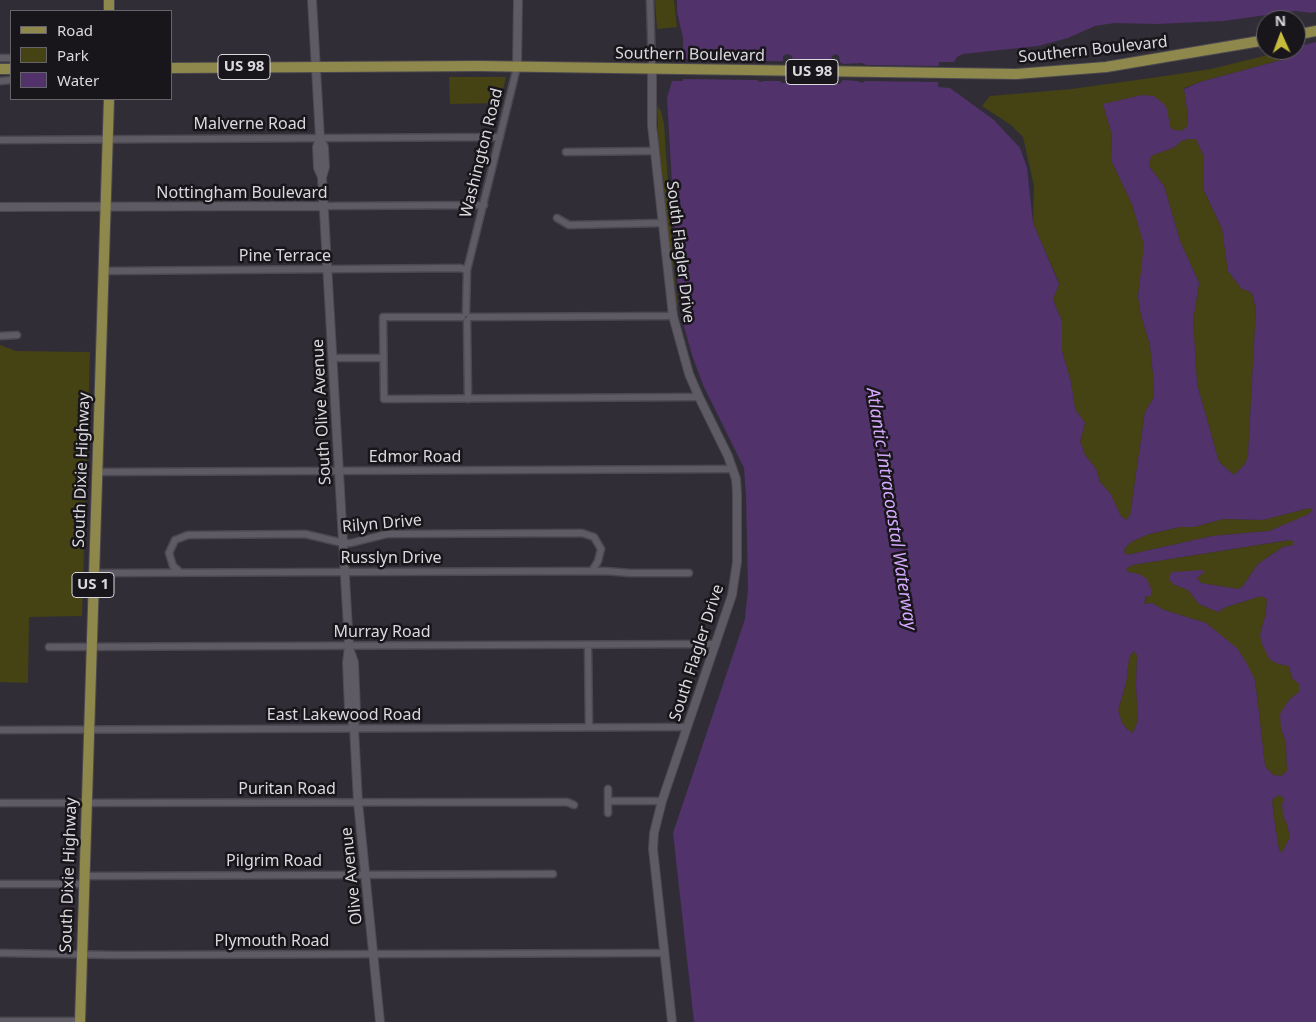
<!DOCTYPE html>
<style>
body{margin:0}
#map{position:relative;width:1316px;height:1022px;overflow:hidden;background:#312d36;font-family:"Noto Sans",sans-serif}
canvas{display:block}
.legend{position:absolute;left:10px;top:10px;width:162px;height:90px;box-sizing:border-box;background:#18161a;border:1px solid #666468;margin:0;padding:6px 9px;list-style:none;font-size:15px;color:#dbd9de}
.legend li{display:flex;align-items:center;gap:10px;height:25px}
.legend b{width:25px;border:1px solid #666468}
.north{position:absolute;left:1256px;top:10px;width:50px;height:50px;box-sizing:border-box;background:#18161a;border:1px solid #666468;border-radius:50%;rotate:358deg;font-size:14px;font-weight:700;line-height:20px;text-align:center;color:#dbd9de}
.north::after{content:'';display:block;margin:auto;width:18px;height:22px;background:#c5bc3d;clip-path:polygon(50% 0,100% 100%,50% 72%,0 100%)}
</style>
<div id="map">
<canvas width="1316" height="1022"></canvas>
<ul class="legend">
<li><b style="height:6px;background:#8e884c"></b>Road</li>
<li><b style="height:14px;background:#454213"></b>Park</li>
<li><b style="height:14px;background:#51326a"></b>Water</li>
</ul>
<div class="north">N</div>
</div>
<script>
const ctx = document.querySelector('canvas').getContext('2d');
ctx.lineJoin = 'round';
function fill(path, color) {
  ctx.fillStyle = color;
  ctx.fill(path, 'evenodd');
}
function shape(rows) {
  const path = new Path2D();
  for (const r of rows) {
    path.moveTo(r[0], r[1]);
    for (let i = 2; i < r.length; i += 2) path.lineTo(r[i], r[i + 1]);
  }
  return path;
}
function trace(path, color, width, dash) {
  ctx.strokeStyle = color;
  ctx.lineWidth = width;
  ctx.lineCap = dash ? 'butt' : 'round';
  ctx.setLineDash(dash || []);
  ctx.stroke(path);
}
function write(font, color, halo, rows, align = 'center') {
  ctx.font = font + ' "Noto Sans",sans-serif';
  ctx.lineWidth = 5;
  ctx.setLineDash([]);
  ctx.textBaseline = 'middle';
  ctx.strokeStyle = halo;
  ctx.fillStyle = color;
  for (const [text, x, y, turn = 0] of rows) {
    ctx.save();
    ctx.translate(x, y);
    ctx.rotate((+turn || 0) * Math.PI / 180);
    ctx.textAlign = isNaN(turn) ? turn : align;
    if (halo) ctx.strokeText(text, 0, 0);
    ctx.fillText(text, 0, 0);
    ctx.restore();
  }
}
const green = shape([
 [655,0,674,0,677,27,657,29],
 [1288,50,1285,59,1200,82,1184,88,1188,115,1187,127,1181,131,1174,131,1103,104,1112,135,1111,160,1132,204,1145,245,1138,296,1141,315,1150,345,1153,374,1154,397,1145,412,1130,516,1126,520,1121,516,1110,493,1100,482,1096,469,1085,455,1080,441,1085,423,1075,409,1071,382,1062,351,1062,322,1053,299,1059,283,1033,223,1034,186,1023,137,1011,125,982,106,990,96,1072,89,1172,75,1211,69],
 [449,77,506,77,500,103,450,104],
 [657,106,661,111,664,124,674,272,678,307,676,307,659,154],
 [1189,139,1196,139,1204,157,1204,190,1222,229,1228,271,1241,288,1252,293,1256,309,1248,456,1245,464,1234,475,1219,462,1197,384,1193,320,1199,283,1180,241,1164,186,1149,166,1150,156,1175,147,1181,141],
 [0,345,16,351,90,352,82,616,29,617,28,683,0,682],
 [1309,508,1314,509,1309,514,1296,521,1269,531,1212,536,1127,555,1124,552,1125,548,1131,542,1149,534,1180,527,1194,527,1223,519,1263,520],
 [1290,540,1293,541,1293,545,1283,547,1258,564,1242,587,1238,589,1201,583,1197,578,1204,572,1203,570,1192,572,1175,585,1188,590,1199,604,1218,612,1226,607,1261,596,1267,599,1266,613,1260,635,1279,664,1289,666,1292,678,1299,684,1299,692,1289,700,1281,729,1286,742,1287,771,1281,776,1273,775,1265,766,1255,680,1220,635,1206,623,1164,610,1152,603,1144,604,1147,595,1139,574,1128,572,1125,569,1132,565],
 [1133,651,1137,655,1136,686,1138,720,1133,733,1128,730,1122,723,1118,710,1126,683,1129,658],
 [1279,795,1284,798,1283,815,1287,824,1290,837,1282,854,1279,850,1275,825,1272,802,1274,798]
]);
const water = shape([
 [677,0,1316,0,1316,12,1312,13,1295,11,1223,21,1157,24,1114,23,1095,26,1068,38,1038,46,963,54,957,57,954,62,939,62,938,87,950,88,994,120,1020,148,1027,168,1033,223,1059,284,1053,299,1062,322,1062,351,1071,382,1075,409,1085,423,1080,441,1085,455,1096,469,1100,482,1110,493,1121,516,1126,520,1130,516,1145,412,1154,397,1153,374,1150,345,1141,315,1138,296,1144,245,1132,204,1111,160,1112,135,1103,104,1142,95,1154,96,1166,106,1171,129,1181,131,1187,127,1188,115,1184,89,1200,82,1285,59,1288,50,1296,50,1296,47,1316,42,1316,1022,694,1022,673,833,745,619,748,588,746,496,744,468,703,385,692,355,684,326,678,286,667,98,672,81,683,81,683,38,677,12],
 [1189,139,1196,139,1204,157,1204,190,1222,229,1228,271,1241,288,1252,293,1256,309,1248,456,1245,464,1234,475,1219,462,1197,384,1193,320,1199,283,1180,241,1164,186,1149,166,1151,156,1175,147,1181,141],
 [1309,508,1313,509,1309,514,1269,531,1212,536,1127,555,1124,552,1125,548,1131,542,1149,534,1180,527,1194,527,1223,519,1263,520],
 [1289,540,1293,541,1293,545,1283,547,1258,564,1242,587,1238,589,1201,583,1197,578,1204,572,1204,570,1172,572,1169,576,1169,580,1175,585,1188,590,1199,604,1218,612,1226,607,1261,596,1267,599,1266,613,1260,635,1262,644,1270,660,1279,664,1289,666,1292,678,1299,684,1299,692,1289,700,1280,714,1281,729,1286,742,1287,771,1281,776,1273,775,1265,766,1255,680,1246,662,1237,648,1206,623,1164,610,1152,603,1144,604,1146,596,1150,597,1152,591,1147,579,1139,574,1128,572,1126,569,1132,565],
 [1133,651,1137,655,1136,686,1138,720,1133,733,1128,730,1122,723,1118,710,1126,683,1129,658],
 [1279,795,1284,798,1282,805,1283,815,1287,824,1290,837,1282,853,1279,850,1275,825,1272,802,1274,798]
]);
const pier = shape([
 [787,54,792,56,793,63,831,64,832,56,836,54,839,56,840,62,843,64,862,63,866,65,941,66,941,82,865,81,862,83,858,81,843,80,840,84,831,84,830,80,792,80,792,83,782,83,780,81,764,81,760,82,757,80,683,79,683,59,757,61,761,59,765,61,783,61,783,56]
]);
const minor = shape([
 [650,0,652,69],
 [0,58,11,58],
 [0,81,11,80],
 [0,140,500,137],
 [566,152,654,151],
 [324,206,484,205],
 [557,218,569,225,662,223],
 [104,271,460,268,467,270],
 [466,313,467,270,517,67],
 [462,317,383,317,384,399,699,397],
 [470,317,673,316],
 [467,321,468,399],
 [0,336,17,335],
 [332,358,383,358],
 [97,472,733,469],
 [94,573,605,571,630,573,689,573],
 [181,573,173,566,169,553,175,540,188,535,305,534,343,543,351,543,387,534,582,533,594,537,601,549,598,561,592,571],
 [588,645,589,727],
 [49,647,716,644],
 [0,730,687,727],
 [608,789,608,813],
 [608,801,662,801],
 [0,803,567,802,574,805],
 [84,876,553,874],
 [0,884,84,884],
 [0,953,116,955,664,953],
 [0,1021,80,1021]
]);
const tertiary = shape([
 [312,0,320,138,324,147,325,167,322,177,349,646,347,663,349,710,354,728],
 [517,67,518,0],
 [652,69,652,125,673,316,689,374,699,397,728,456,736,479,737,493,737,562,732,595,662,801,654,833,653,849,672,1022],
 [320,138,317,147,318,168,322,177],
 [0,207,324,206],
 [350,651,354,662,356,710,354,728,358,802,380,1022]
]);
const primary = shape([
 [109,0,109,11],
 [1296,35,1316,31],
 [171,68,479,66,1016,74,1106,67,1266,40],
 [0,69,11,69],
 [80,1022,109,99]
]);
const shields = [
 [244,67,52],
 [812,72,52],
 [93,585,42]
];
const shieldNames = [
 ["US 98",244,67],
 ["US 98",812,72],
 ["US 1",93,585]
];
const streetNames = [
 ["Southern Boulevard",1093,50,-6],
 ["Southern Boulevard",690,55,1],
 ["Malverne Road",250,124],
 ["Washington Road",482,153,-76],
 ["Nottingham Boulevard",242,193],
 ["South Flagler Drive",680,252,83],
 ["Pine Terrace",285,256],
 ["South Olive Avenue",322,412,-93],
 ["Edmor Road",415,457],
 ["South Dixie Highway",82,470,-88],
 ["Rilyn Drive",382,524,-5],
 ["Russlyn Drive",391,558],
 ["Murray Road",382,632],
 ["South Flagler Drive",697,653,-72],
 ["East Lakewood Road",344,715],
 ["Puritan Road",287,789],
 ["Pilgrim Road",274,861],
 ["South Dixie Highway",69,875,-88],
 ["Olive Avenue",352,876,-96],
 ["Plymouth Road",272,941]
];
const waterNames = [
 ["Atlantic Intracoastal Waterway",891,509,81]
];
fill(green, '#454213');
fill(water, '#51326a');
fill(pier, '#312d36');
trace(minor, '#4b484f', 9);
trace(tertiary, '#4b484f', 10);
trace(primary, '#4b484f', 12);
trace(minor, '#5f5b64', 6);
trace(tertiary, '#5f5b64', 8);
trace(primary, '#8e884c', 10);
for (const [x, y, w] of shields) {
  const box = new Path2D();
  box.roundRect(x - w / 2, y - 12.5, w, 25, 4);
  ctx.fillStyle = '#18161a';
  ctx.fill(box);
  trace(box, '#dbd9de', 1);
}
write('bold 15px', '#dbd9de', null, shieldNames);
write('16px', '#dbd9de', '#18161a', streetNames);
write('italic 18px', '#d6a8fe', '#18161a', waterNames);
</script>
